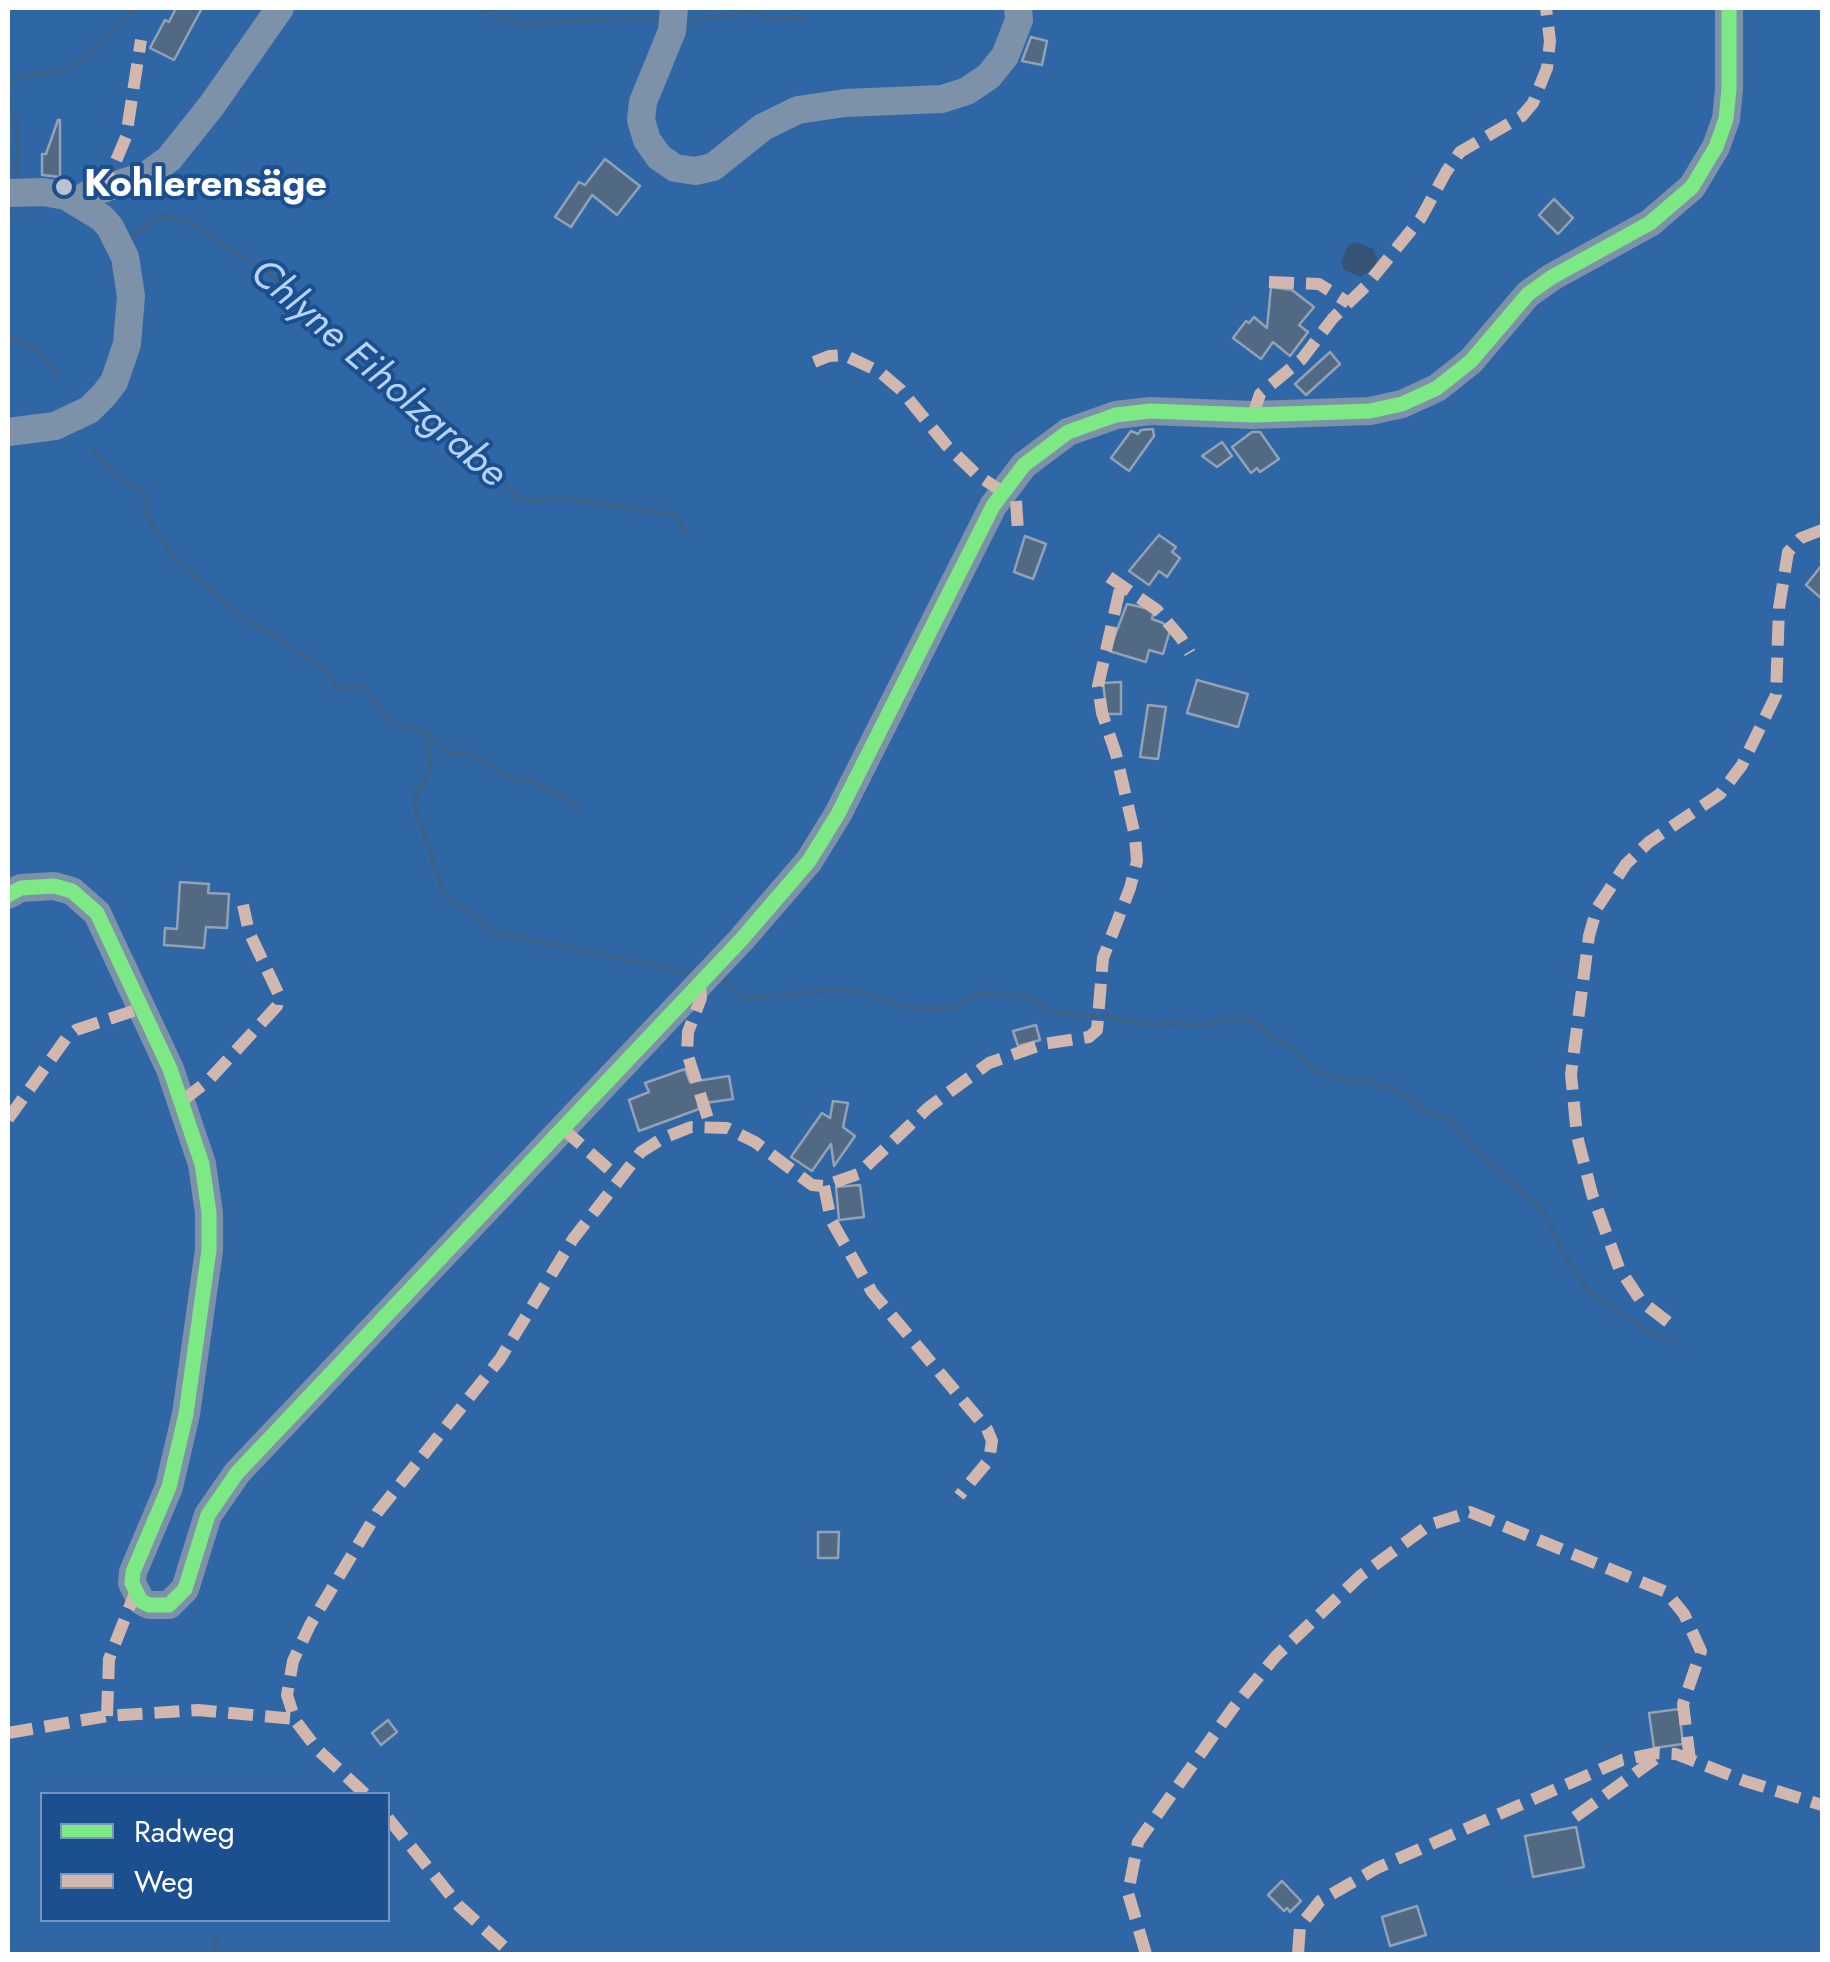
<!DOCTYPE html>
<meta charset="utf-8">
<style>
body{margin:0}
#map{position:relative;width:1830px;height:1962px;overflow:hidden;background:#365274;font-family:Jost,sans-serif}
canvas{display:block}
.frame{position:absolute;inset:0;border:10px solid #fff;pointer-events:none}
.legend{position:absolute;left:40px;top:1792px;width:350px;height:130px;box-sizing:border-box;background:#1b4f8f;border:2px solid #7695bc;margin:0;padding:12px 18px;list-style:none;font-size:30px;color:#fff}
.legend li{display:flex;align-items:center;gap:20px;height:50px}
.legend b{width:50px;border:2px solid #7695bc}
</style>
<div id="map">
<canvas width="1830" height="1962"></canvas>
<div class="frame"></div>
<ul class="legend">
<li><b style="height:12px;background:#7ce984"></b>Radweg</li>
<li><b style="height:12px;background:#d1b7ad"></b>Weg</li>
</ul>
</div>
<script>
const ctx = document.querySelector('canvas').getContext('2d');
ctx.lineJoin = 'round';
function fill(path, color) {
  ctx.fillStyle = color;
  ctx.fill(path, 'evenodd');
}
function shape(rows) {
  const path = new Path2D();
  for (const r of rows) {
    path.moveTo(r[0], r[1]);
    for (let i = 2; i < r.length; i += 2) path.lineTo(r[i], r[i + 1]);
  }
  return path;
}
function trace(path, color, width, dash) {
  ctx.strokeStyle = color;
  ctx.lineWidth = width;
  ctx.lineCap = dash ? 'butt' : 'round';
  ctx.setLineDash(dash || []);
  ctx.stroke(path);
}
function write(font, color, halo, rows, align = 'center') {
  ctx.font = font + ' Jost,sans-serif';
  ctx.lineWidth = 8;
  ctx.setLineDash([]);
  ctx.textBaseline = 'middle';
  ctx.strokeStyle = halo;
  ctx.fillStyle = color;
  for (const [text, x, y, turn = 0] of rows) {
    ctx.save();
    ctx.translate(x, y);
    ctx.rotate((+turn || 0) * Math.PI / 180);
    ctx.textAlign = isNaN(turn) ? turn : align;
    if (halo) ctx.strokeText(text, 0, 0);
    ctx.fillText(text, 0, 0);
    ctx.restore();
  }
}
const green = shape([
 [8,8,1822,8,1822,1954,8,1954],
 [1357,242,1373,249,1377,258,1375,267,1361,277,1344,270,1341,262,1348,245],
 [42,1794,388,1794,388,1920,42,1920]
]);
const stream = shape([
 [479,8,484,12,528,26,553,21,666,19],
 [688,21,754,12,770,19,803,18],
 [8,86,13,79,22,76,63,71,82,60,136,8],
 [8,102,16,124,19,146,15,182],
 [8,216,12,203],
 [128,238,159,217,186,220,289,287,313,318,360,367,373,376,393,382,456,445,491,470,521,501,569,499,675,515,688,535],
 [8,336,36,349,57,374],
 [93,449,115,475,148,496,147,516,172,555,242,618,280,639,325,670,340,690,362,685,392,724,424,731,430,767,423,787,417,790,414,804,444,894,482,921,489,931,688,973],
 [424,731,448,754,472,755,510,778,532,781,579,806],
 [721,976,742,998,802,994,818,990,852,990,909,1008,951,1009,975,994,1019,996,1034,1000,1050,1011,1094,1017],
 [1104,1016,1154,1026,1167,1022,1202,1026,1225,1018,1253,1021,1276,1040,1290,1046,1315,1071,1355,1083,1369,1080,1377,1087,1393,1087,1397,1093,1412,1098,1418,1109,1452,1121,1473,1148,1543,1210,1564,1255,1589,1291,1644,1329,1680,1345],
 [213,1954,216,1938]
]);
const building = shape([
 [176,8,202,8,174,60,150,48,165,20,169,22,176,8],
 [1031,37,1047,41,1042,65,1022,61,1031,37],
 [58,120,60,120,60,177,42,175,42,154,46,154,58,120],
 [605,159,640,186,617,215,592,195,571,227,555,217,579,182,585,185,605,159],
 [1554,199,1573,218,1558,234,1539,215,1554,199],
 [1271,287,1292,290,1314,307,1299,325,1308,332,1290,356,1273,342,1261,359,1233,338,1246,321,1249,323,1254,317,1267,328,1271,287],
 [1330,352,1340,364,1306,395,1295,384,1330,352],
 [1153,429,1154,436,1129,471,1111,458,1131,431,1138,434,1141,430,1153,429],
 [1252,432,1260,432,1279,459,1260,472,1257,468,1251,473,1232,447,1252,432],
 [1222,442,1232,456,1217,467,1202,456,1222,442],
 [1159,535,1176,547,1172,552,1180,558,1167,577,1159,571,1149,585,1129,571,1159,535],
 [1025,536,1046,544,1033,579,1014,572,1025,536],
 [1822,565,1822,599,1806,585,1822,565],
 [1127,604,1154,610,1152,619,1163,623,1170,630,1163,654,1149,650,1146,662,1109,651,1127,604],
 [1197,680,1248,694,1238,727,1187,713,1197,680],
 [1121,682,1121,714,1107,714,1103,683,1121,682],
 [1148,705,1166,707,1158,759,1140,757,1148,705],
 [180,882,209,884,208,893,229,894,227,928,206,927,204,948,164,945,165,928,177,929,180,882],
 [1036,1025,1040,1040,1018,1046,1013,1031,1036,1025],
 [685,1069,690,1082,729,1076,733,1099,698,1104,699,1109,639,1131,629,1100,649,1092,645,1083,685,1069],
 [833,1101,848,1103,843,1127,855,1136,834,1166,831,1144,812,1171,791,1157,822,1113,830,1118,833,1101],
 [860,1185,864,1217,839,1220,836,1187,860,1185],
 [818,1532,839,1532,838,1558,818,1558,818,1532],
 [1679,1709,1683,1744,1654,1748,1649,1713,1679,1709],
 [388,1720,397,1732,381,1745,372,1733,388,1720],
 [1576,1827,1584,1867,1533,1877,1525,1836,1576,1827],
 [1282,1881,1301,1901,1290,1912,1287,1908,1284,1911,1268,1895,1282,1881],
 [1417,1906,1426,1935,1390,1946,1382,1917,1417,1906]
]);
const minor = shape([
 [674,8,672,31,643,102,641,120,647,140,659,157,675,168,695,171,713,167,763,127,798,110,845,103,942,99,967,91,989,76,1005,56,1019,20,1018,8],
 [8,193,43,192,66,196,102,218,110,227,125,257,131,296,127,344,114,382,104,395,89,410,55,426,8,432],
 [78,201,90,193,147,175,169,159,212,105,280,8],
 [8,895,21,888,54,886,72,891,97,913,170,1069,202,1164,209,1213,209,1250,186,1414,169,1487,133,1572,132,1583,141,1601,149,1605,169,1605,185,1589,208,1515,237,1473,741,940,809,861,838,814,993,506,1024,465,1068,432,1116,415,1150,411,1253,415,1370,411,1402,404,1437,388,1471,361,1528,294,1552,277,1650,223,1692,187,1716,147,1726,119,1729,89,1729,8]
]);
const quiet = shape([
 [96,191,115,163,126,137,141,40],
 [1269,282,1319,284,1349,303],
 [814,362,829,356,844,355,880,372,901,390,947,446,977,475,1003,492],
 [1253,415,1260,394,1302,359,1333,318,1366,286,1421,218,1446,172,1460,152,1522,116,1533,103,1547,68,1550,41,1546,8],
 [1016,501,1018,531],
 [1109,577,1157,610,1181,638,1190,653],
 [700,987,701,998,688,1032,687,1053,710,1125],
 [182,1101,208,1081,277,1006,278,993,249,932,243,905],
 [8,1119,67,1037,76,1030,142,1008],
 [562,1128,620,1179],
 [824,1186,831,1220,872,1292,987,1429,992,1441,989,1460,959,1496],
 [1668,1322,1641,1301,1619,1268,1592,1194,1577,1136,1571,1074,1589,936,1597,908,1626,864,1649,842,1720,794,1742,765,1776,695,1779,608,1788,552,1801,538,1822,530],
 [107,1716,109,1659,135,1593],
 [8,1733,107,1716,198,1710,295,1719],
 [365,1794,317,1749,295,1720,287,1695,293,1661,310,1625,377,1513,500,1359,573,1239,641,1152,663,1138,691,1127,727,1128,755,1142,812,1185,824,1186,858,1174,929,1107,989,1063,1043,1044,1089,1037,1097,1030,1103,958,1130,888,1137,861,1135,836,1116,754,1102,713,1098,686,1121,584],
 [1575,1817,1659,1756],
 [388,1818,459,1906,512,1954],
 [1146,1954,1128,1893,1138,1842,1233,1708,1276,1656,1360,1576,1429,1525,1470,1512,1666,1592,1684,1614,1701,1651,1683,1704,1690,1760],
 [1298,1954,1300,1926,1320,1901,1377,1868,1622,1760,1657,1753,1676,1754,1745,1781,1822,1805]
]);
const cycleway = shape([
 [8,895,21,888,54,886,72,891,97,913,170,1069,202,1164,209,1213,209,1250,186,1414,169,1487,133,1572,132,1583,141,1601,149,1605,169,1605,185,1589,208,1515,237,1473,741,940,809,861,838,814,993,506,1024,465,1068,432,1116,415,1150,411,1253,415,1370,411,1402,404,1437,388,1471,361,1528,294,1552,277,1650,223,1692,187,1716,147,1726,119,1729,89,1729,8]
]);
const markers = [
 [64,187,10,"#b9c2ce"]
];
const poiNames = [
 ["Kohlerensäge",84,187]
];
const waterNames = [
 ["Chlyne Eiholzgrabe",377,375,41]
];
fill(green, '#2f66a5');
trace(stream, '#3b618d', 5);
fill(building, '#526984');
trace(building, '#92a2b6', 2.5);
trace(minor, '#7d92a8', 28);
trace(quiet, '#d1b7ad', 12, [25, 12]);
trace(cycleway, '#7ce984', 15);
for (const [x, y, r, color] of markers) {
  const dot = new Path2D();
  dot.arc(x, y, r, 0, 2 * Math.PI);
  ctx.fillStyle = color;
  ctx.fill(dot);
  trace(dot, '#1b4f8f', 4);
}
write('bold 38px', '#fff', '#1b4f8f', poiNames, 'left');
write('italic 40px', '#b5d3f5', '#1b4f8f', waterNames);
</script>
